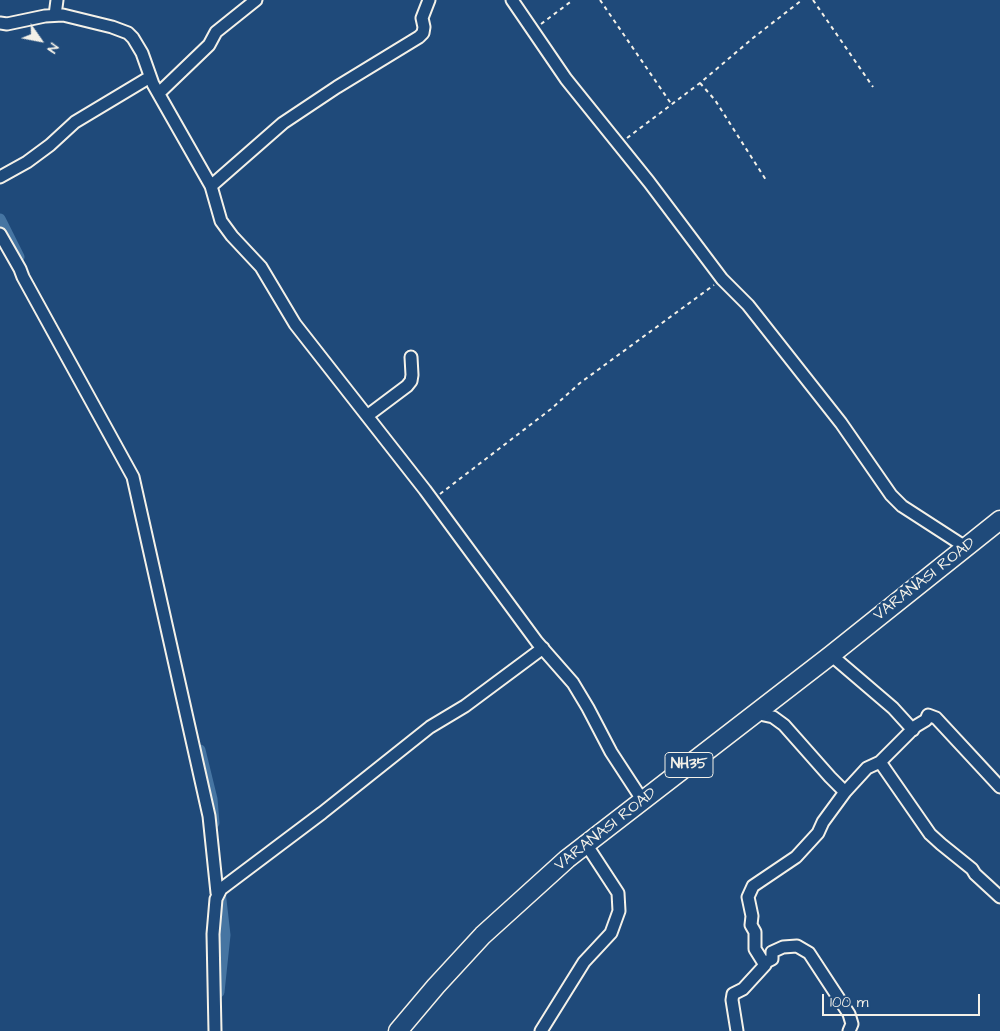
<!DOCTYPE html>
<style>
body{margin:0}
#map{position:relative;width:1000px;height:1031px;overflow:hidden;background:#1f4a7a;font-family:"Architects Daughter",sans-serif}
canvas{display:block}
.north{position:absolute;left:15px;top:15px;width:50px;height:50px;-webkit-text-stroke:4px #1f4a7a;paint-order:stroke;rotate:123deg;font-size:14px;font-weight:700;line-height:20px;text-align:center;color:#f4f1e8}
.north::after{content:'';display:block;margin:auto;width:18px;height:22px;background:#f4f1e8;clip-path:polygon(50% 0,100% 100%,50% 72%,0 100%)}
.scale{position:absolute;left:822px;top:994px;width:158px;height:22px;box-sizing:border-box;border:2px solid #f4f1e8;border-top:0;padding-left:6px;font-size:15px;line-height:18px;white-space:nowrap;color:#f4f1e8;-webkit-text-stroke:4px #1f4a7a;paint-order:stroke}
</style>
<div id="map">
<canvas width="1000" height="1031"></canvas>
<div class="north">N</div>
<div class="scale">100 m</div>
</div>
<script>
const ctx = document.querySelector('canvas').getContext('2d');
ctx.lineJoin = 'round';
function shape(rows) {
  const path = new Path2D();
  for (const r of rows) {
    path.moveTo(r[0], r[1]);
    for (let i = 2; i < r.length; i += 2) path.lineTo(r[i], r[i + 1]);
  }
  return path;
}
function trace(path, color, width, dash) {
  ctx.strokeStyle = color;
  ctx.lineWidth = width;
  ctx.lineCap = dash ? 'butt' : 'round';
  ctx.setLineDash(dash || []);
  ctx.stroke(path);
}
function write(font, color, halo, rows, align = 'center') {
  ctx.font = font + ' "Architects Daughter",sans-serif';
  ctx.lineWidth = 5;
  ctx.setLineDash([]);
  ctx.textBaseline = 'middle';
  ctx.strokeStyle = halo;
  ctx.fillStyle = color;
  for (const [text, x, y, turn = 0] of rows) {
    ctx.save();
    ctx.translate(x, y);
    ctx.rotate((+turn || 0) * Math.PI / 180);
    ctx.textAlign = isNaN(turn) ? turn : align;
    if (halo) ctx.strokeText(text, 0, 0);
    ctx.fillText(text, 0, 0);
    ctx.restore();
  }
}
const canal = shape([
 [0,219,19,257],
 [200,750,212,799,214,823],
 [219,992,225,935,220,891]
]);
const path = shape([
 [600,0,672,105],
 [813,0,873,87],
 [541,24,573,0],
 [700,83,715,100,766,180],
 [627,138,700,83,753,38,802,0],
 [440,494,551,409,580,383,714,285]
]);
const minor = shape([
 [512,0,566,79,649,182,722,279,748,305,841,423,891,495,902,506,967,548],
 [55,15,57,0],
 [0,23,7,24,45,16,63,15,112,27,128,33,133,38,142,53,153,84,211,186,221,221,232,236,261,267,295,324,425,490,537,642,573,683,588,708,611,752,643,801],
 [159,93,209,45,216,32,256,0],
 [0,177,27,162,50,145,75,122,150,77],
 [211,186,283,123,337,87,419,37,423,33,424,27,422,18,429,0],
 [0,234,20,269,23,277,133,477,209,816,217,893],
 [367,416,407,386,411,381,412,375,411,357],
 [831,655,893,708,913,730],
 [755,713,773,717,784,725,830,777,845,792],
 [880,762,930,834,941,844,972,869,975,874,1000,897],
 [215,1031,213,934,216,899,221,889,322,813,430,727,465,706,543,648],
 [541,1031,584,962,611,933,619,911,618,893,586,844],
 [737,1031,732,1000,733,994,743,989,765,965],
 [849,1031,852,1024,849,1014,809,953,797,946,783,947,772,952,772,959,766,962,765,965,755,949,755,932,751,925,752,916,748,897,753,886,796,857,818,833,823,822,845,792,867,768,880,762,916,726,926,720,928,715,936,718,1000,787]
]);
const highway = shape([
 [398,1031,436,986,483,935,567,859,831,655,1000,520]
]);
const shields = [
 [689,765,48]
];
const shieldNames = [
 ["NH35",689,765]
];
const streetNames = [
 ["VARANASI ROAD",925,580,-38],
 ["VARANASI ROAD",606,830,-38]
];
trace(canal, '#4675a2', 11);
trace(minor, '#f4f1e8', 15);
trace(highway, '#f4f1e8', 21);
trace(path, '#f4f1e8', 2, [4, 4]);
trace(minor, '#1f4a7a', 11);
trace(highway, '#1f4a7a', 18);
for (const [x, y, w] of shields) {
  const box = new Path2D();
  box.roundRect(x - w / 2, y - 12.5, w, 25, 4);
  ctx.fillStyle = '#1f4a7a';
  ctx.fill(box);
  trace(box, '#f4f1e8', 1);
}
write('bold 15px', '#f4f1e8', null, shieldNames);
write('16px', '#f4f1e8', '#1f4a7a', streetNames);
</script>
